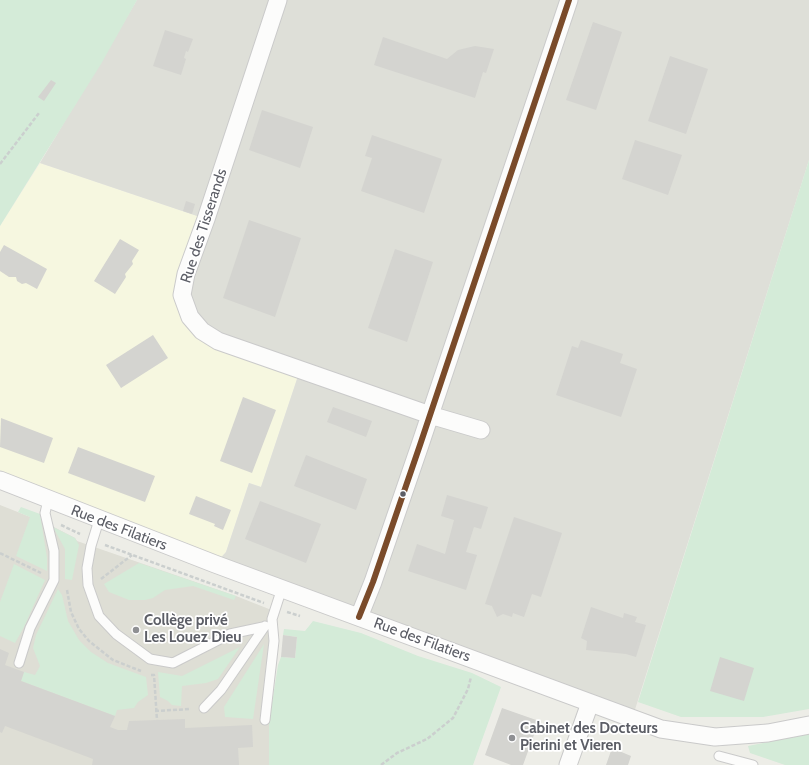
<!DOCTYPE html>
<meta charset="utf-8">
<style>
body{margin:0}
canvas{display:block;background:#edede7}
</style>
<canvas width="809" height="765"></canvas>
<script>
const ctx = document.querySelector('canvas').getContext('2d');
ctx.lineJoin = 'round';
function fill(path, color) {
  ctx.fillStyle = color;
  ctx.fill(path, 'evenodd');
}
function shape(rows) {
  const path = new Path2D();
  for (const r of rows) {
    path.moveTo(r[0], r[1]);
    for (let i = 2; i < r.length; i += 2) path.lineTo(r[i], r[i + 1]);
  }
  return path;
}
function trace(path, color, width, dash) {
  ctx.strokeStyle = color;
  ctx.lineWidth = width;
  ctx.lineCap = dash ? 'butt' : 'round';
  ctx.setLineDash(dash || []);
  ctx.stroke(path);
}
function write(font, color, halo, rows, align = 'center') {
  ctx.font = font + ' Cabin,sans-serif';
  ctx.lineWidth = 3.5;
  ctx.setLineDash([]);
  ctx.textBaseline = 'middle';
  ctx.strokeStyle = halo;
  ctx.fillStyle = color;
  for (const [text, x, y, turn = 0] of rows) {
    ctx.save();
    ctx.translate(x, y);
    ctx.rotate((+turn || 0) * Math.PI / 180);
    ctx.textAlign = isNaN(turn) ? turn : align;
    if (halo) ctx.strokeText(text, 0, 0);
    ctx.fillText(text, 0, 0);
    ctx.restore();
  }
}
const commercial = shape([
 [40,163,206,219,300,370,261,487,249,483,226,552,215,564,0,480,0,226]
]);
const industrial = shape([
 [137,0,809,0,809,160,632,719,215,564,226,552,249,483,261,487,300,370,218,341,182,295,206,219,40,163]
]);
const education = shape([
 [0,505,48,524,75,538,77,541,236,596,274,611,265,720,269,722,269,765,0,765]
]);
const green = shape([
 [0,0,137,0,101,64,0,226],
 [809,160,809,709,763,717,681,717,638,702],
 [21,507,40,514,47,558,47,571,16,556,30,517,18,512],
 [53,527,75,538,79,545,72,580,65,579,65,549],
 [139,563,236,596,234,600,193,586,165,590,153,598,145,600,129,600,109,592,104,584],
 [14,564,45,580,24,627,15,643,0,636,0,602],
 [58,589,62,595,68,621,79,640,91,652,108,663,146,677,148,695,138,702,134,708,117,710,115,716,21,681,24,672,35,675,40,666,33,648,36,635],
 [313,621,361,633,418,656,472,673,501,687,473,765,269,765,269,722,278,665,281,657,295,658,297,637,283,635,284,629,305,631],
 [264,644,253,719,225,717,224,707],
 [240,647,218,679,206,683,182,686,181,706,172,705,168,701,160,697,158,672,182,676],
 [809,734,809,765,785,765,750,753,748,746]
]);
const building = shape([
 [593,22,622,32,596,110,566,100],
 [165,30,193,39,188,52,186,51,184,58,186,59,181,75,153,66],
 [383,37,447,59,458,50,475,46,494,49,486,73,483,72,475,98,374,65],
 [670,56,708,69,686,134,648,121],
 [51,80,56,83,44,101,38,97],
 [262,110,313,127,300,168,249,150],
 [372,135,442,159,424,213,361,191,372,158,365,156],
 [635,140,682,155,668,195,622,179],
 [186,201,195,204,192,214,183,211],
 [249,220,301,238,275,317,223,298],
 [120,239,139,250,132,261,133,264,125,274,126,277,115,294,94,281],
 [4,245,47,269,37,289,26,283,22,284,17,281,16,277,9,277,0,271,0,252],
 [395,249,433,262,407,342,368,328],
 [153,335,168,358,121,388,106,365],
 [581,340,623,354,620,363,637,369,621,417,556,395,572,346,578,348],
 [243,397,276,410,252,473,220,461],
 [333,407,372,421,366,437,327,422],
 [1,418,53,438,44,463,0,447],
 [78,447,155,476,145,502,68,473],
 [306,455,367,479,356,510,294,486],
 [447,495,488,507,481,529,474,527,466,552,477,555,466,590,408,571,417,544,445,554,454,520,441,516],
 [196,496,231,510,223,530,214,526,215,524,189,514],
 [260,501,321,524,306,563,245,539],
 [514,517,562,533,541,597,532,594,524,617,513,613,512,617,503,614,497,617,492,606,485,604],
 [591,607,623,618,624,613,637,617,635,622,646,625,636,657,626,654,586,650,587,641,581,638],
 [283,635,297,637,295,658,281,657],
 [0,649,9,653,5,665,24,672,21,681,115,716,110,727,118,730,127,730,129,721,185,719,185,728,252,725,253,747,238,748,239,765,92,765,93,759,5,726,2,733,0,732],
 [720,657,754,668,744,701,710,691],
 [502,708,539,721,523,765,511,765,485,755],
 [612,748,631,756,628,765,606,765]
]);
const path = shape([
 [0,164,39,113],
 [61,525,80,534],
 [105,545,264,603],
 [0,553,41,573],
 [101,579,132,555],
 [67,590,71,612,79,629,89,641,113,660,141,671],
 [287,612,300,616],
 [151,675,154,675,157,720],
 [155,711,191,709],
 [381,765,397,753,427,739,453,718,468,689,471,677]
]);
const service = shape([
 [99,520,91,546,87,568,88,585,99,616,116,634,150,659,173,663,230,634,263,627],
 [19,663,30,628,54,580,54,551,45,513,48,500],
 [204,708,221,690,265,626],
 [265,720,274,641,272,619,282,588],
 [719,756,753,765]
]);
const minor = shape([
 [278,0,206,219,186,274,182,295,190,317,202,331,218,341,430,415,481,430],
 [0,480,215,564,661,729,715,737,768,733,809,725],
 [359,617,373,582,420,445,569,0],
 [568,765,590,703]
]);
const bus1 = shape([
 [359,617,373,582,420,445,569,0]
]);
const markers = [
 [403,494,3.5,"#5c5e66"],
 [136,630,4,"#8f9093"],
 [512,738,4,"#8f9093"]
];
const streetNames = [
 ["Rue des Tisserands",204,226,-72],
 ["Rue des Filatiers",119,528,21],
 ["Rue des Filatiers",422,640,20]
];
const poiNames = [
 ["Collège privé",144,621],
 ["Les Louez Dieu",144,638],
 ["Cabinet des Docteurs",520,729],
 ["Pierini et Vieren",520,746]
];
fill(commercial, '#f6f7e0');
fill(industrial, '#dedfd8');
fill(education, '#deded5');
fill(green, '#d4ebd8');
fill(building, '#d4d4d0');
trace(service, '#cacaca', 11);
trace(minor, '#cacaca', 19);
trace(path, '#cbcfce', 2.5, [4, 2]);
trace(service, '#fcfcfb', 9);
trace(minor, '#fcfcfb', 17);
trace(bus1, '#7a4b2a', 6);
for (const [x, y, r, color] of markers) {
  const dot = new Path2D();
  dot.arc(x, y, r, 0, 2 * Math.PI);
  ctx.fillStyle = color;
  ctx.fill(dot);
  trace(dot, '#fff', 1.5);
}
write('15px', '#5c5e66', '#fff', streetNames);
write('bold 15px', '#5c5e66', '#fff', poiNames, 'left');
</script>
